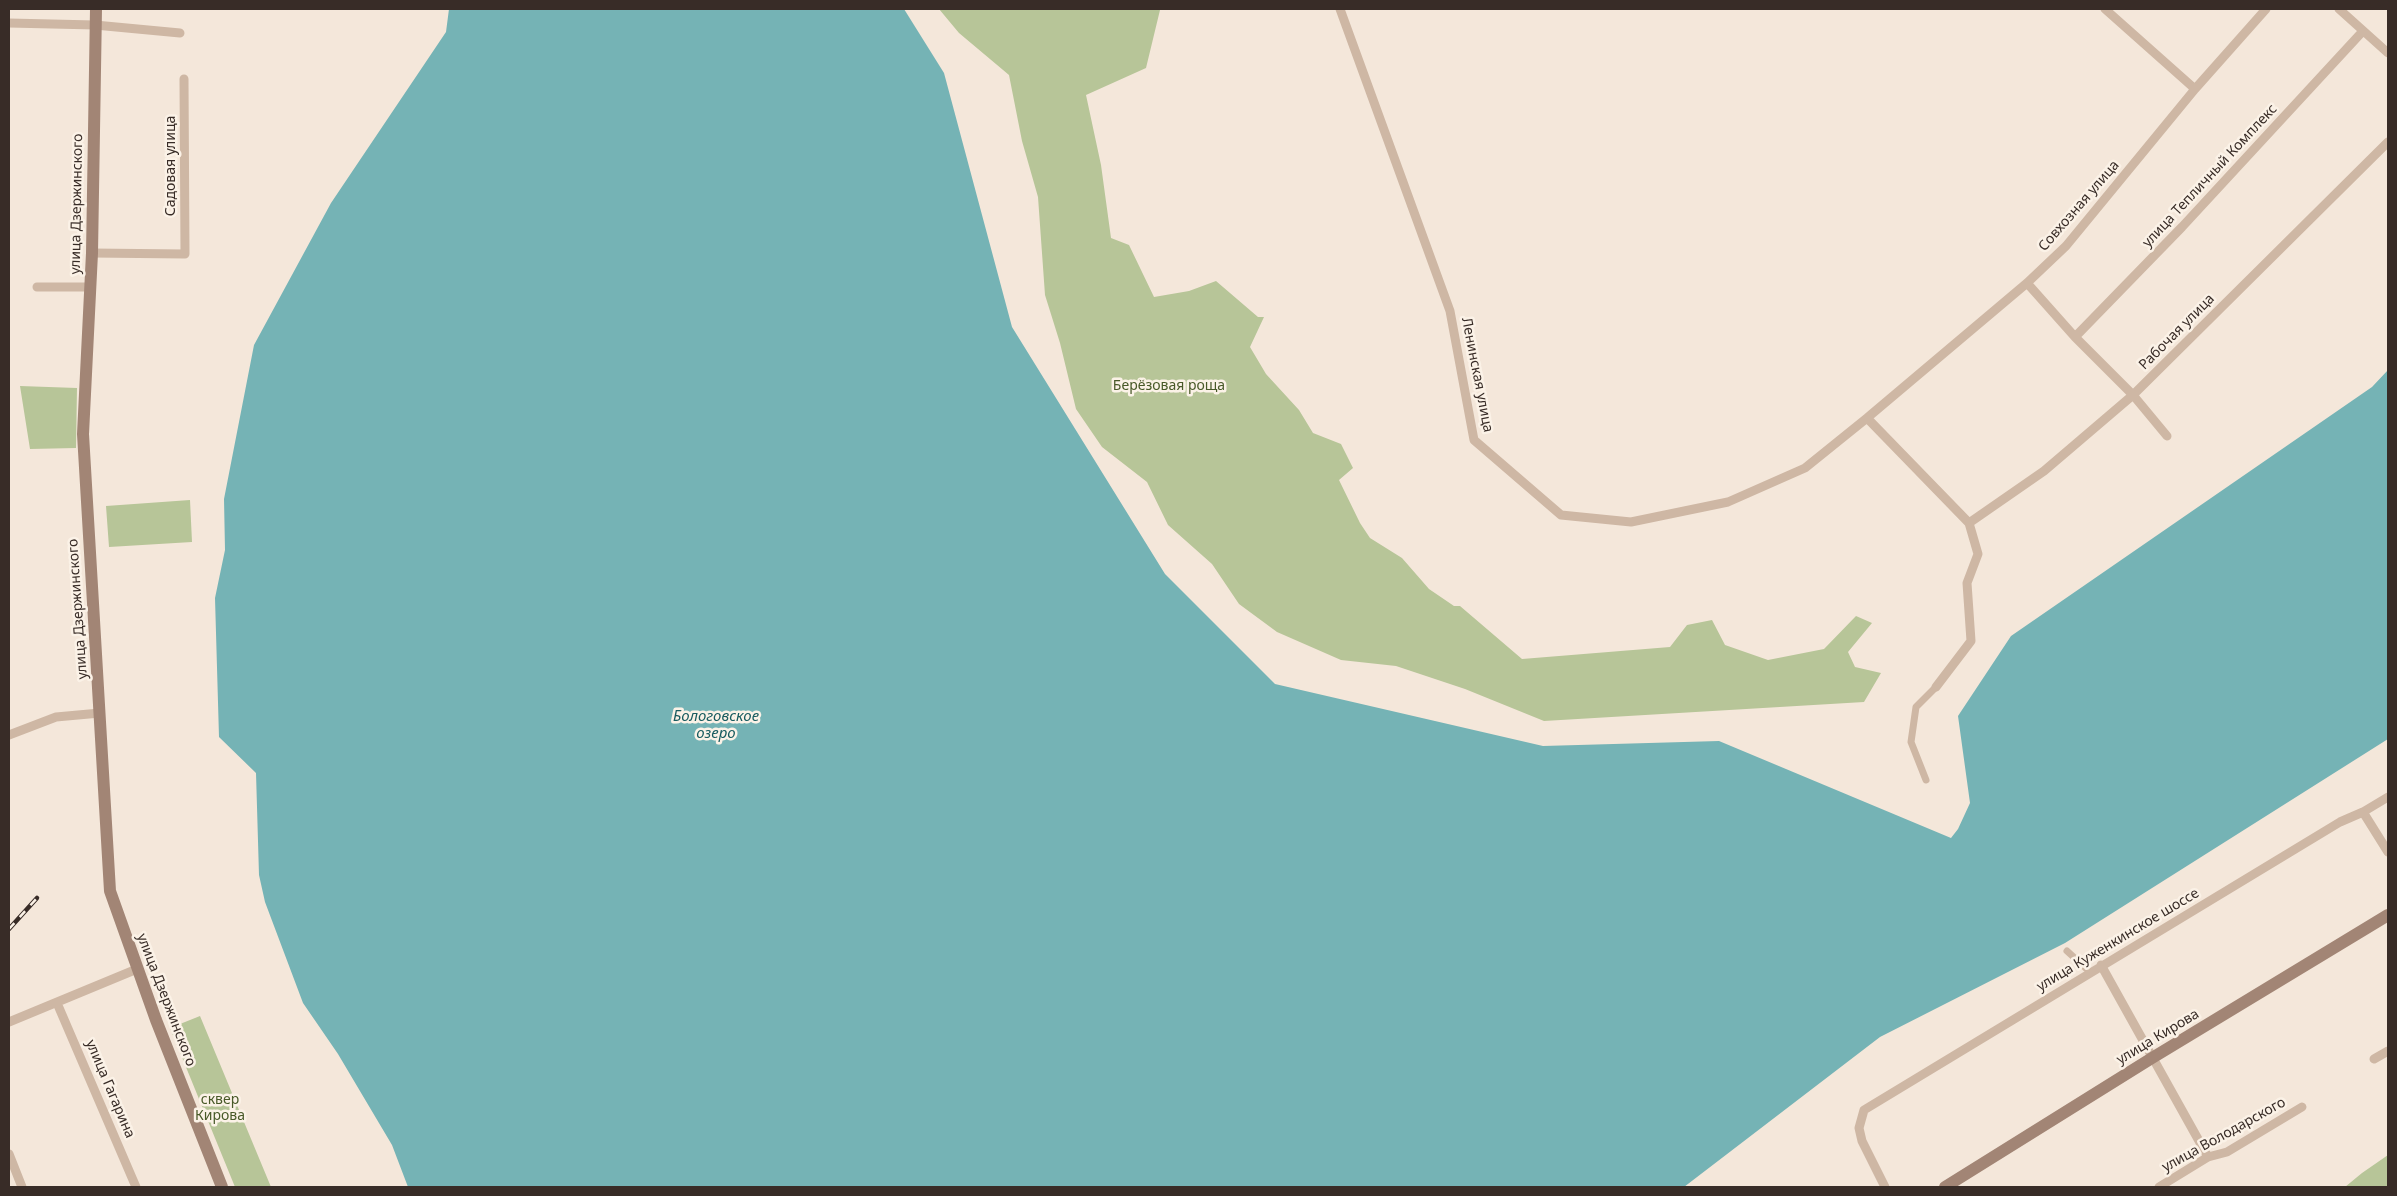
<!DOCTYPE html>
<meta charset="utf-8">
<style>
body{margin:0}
#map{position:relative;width:2397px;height:1196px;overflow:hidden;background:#f4e7da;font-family:"Noto Sans",sans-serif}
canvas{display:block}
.frame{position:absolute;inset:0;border:10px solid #382c27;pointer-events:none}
</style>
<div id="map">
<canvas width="2397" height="1196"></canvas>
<div class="frame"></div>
</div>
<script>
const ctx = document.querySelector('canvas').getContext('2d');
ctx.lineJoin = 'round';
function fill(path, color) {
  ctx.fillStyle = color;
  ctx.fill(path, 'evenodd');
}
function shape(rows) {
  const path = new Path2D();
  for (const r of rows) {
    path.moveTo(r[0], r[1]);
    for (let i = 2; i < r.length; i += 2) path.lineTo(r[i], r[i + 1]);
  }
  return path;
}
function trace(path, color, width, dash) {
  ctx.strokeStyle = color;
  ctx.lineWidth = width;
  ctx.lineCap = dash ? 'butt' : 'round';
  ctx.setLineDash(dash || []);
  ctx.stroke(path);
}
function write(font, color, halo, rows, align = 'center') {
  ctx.font = font + ' "Noto Sans",sans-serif';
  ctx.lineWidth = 5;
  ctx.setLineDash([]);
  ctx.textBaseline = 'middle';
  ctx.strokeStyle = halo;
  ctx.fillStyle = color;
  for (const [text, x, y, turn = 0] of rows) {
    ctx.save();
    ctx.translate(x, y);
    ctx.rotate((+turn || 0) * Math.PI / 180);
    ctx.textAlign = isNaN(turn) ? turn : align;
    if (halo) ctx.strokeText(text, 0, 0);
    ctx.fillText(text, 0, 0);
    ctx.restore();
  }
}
const green = shape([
 [939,9,1160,10,1146,68,1086,95,1101,165,1111,238,1129,245,1154,297,1189,291,1216,281,1258,317,1264,317,1250,347,1266,374,1299,410,1313,433,1341,444,1353,468,1339,480,1360,523,1370,538,1402,558,1429,589,1454,606,1460,606,1522,659,1670,647,1687,625,1712,620,1725,645,1768,660,1824,649,1856,616,1872,623,1848,652,1855,667,1881,673,1864,702,1544,721,1465,689,1396,666,1341,660,1277,632,1239,604,1212,564,1168,525,1147,482,1102,447,1076,409,1060,343,1045,295,1038,197,1022,141,1009,75,959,33],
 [20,386,77,388,76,448,30,449],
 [190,500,192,542,109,547,106,506],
 [200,1016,271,1187,235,1187,170,1028],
 [2388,1155,2388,1187,2345,1187,2362,1173]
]);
const water = shape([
 [449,9,904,9,944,73,1012,327,1165,574,1275,684,1543,746,1719,741,1951,838,1958,829,1970,803,1958,716,2011,636,2372,387,2388,370,2388,739,2065,943,1880,1037,1684,1187,408,1187,392,1145,338,1054,303,1003,265,902,259,875,256,773,219,737,215,598,225,550,224,499,254,345,331,203,446,32]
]);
const pedestrian = shape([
 [1926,780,1911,742,1916,707,1936,687],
 [2067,951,2090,972]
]);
const minor = shape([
 [1340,9,1450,311,1474,440,1561,515,1631,522,1728,502,1805,468,1867,418,2027,283,2066,246,2195,89,2266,9],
 [2105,9,2195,89],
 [2339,9,2388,53],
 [9,23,95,25,180,33],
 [92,253,185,254,184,79],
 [2027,283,2075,337,2133,395,2167,436],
 [37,287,90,287],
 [2075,337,2182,227,2363,31],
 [1867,418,1969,523,1978,554,1967,583,1971,641,1936,687],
 [1969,523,2044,471,2133,395,2388,142],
 [9,735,56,717,100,713],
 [2363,812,2388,852],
 [2101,965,2208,1157],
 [57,1003,136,1187],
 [9,1022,137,969],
 [2374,1059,2388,1051],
 [9,1154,22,1187],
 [1885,1187,1862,1141,1859,1128,1864,1110,2340,822,2363,812,2388,797],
 [2159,1187,2208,1157,2227,1152,2302,1107]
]);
const secondary = shape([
 [96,9,92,253,83,434,110,891,156,1020,222,1187],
 [1945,1187,2152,1058,2388,915]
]);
const rail = shape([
 [9,929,37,898]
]);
const streetNames = [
 ["Садовая улица",171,166,-90],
 ["улица Тепличный Комплекс",2210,176,-47],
 ["улица Дзержинского",77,204,-89],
 ["Совхозная улица",2079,206,-49],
 ["Рабочая улица",2177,332,-45],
 ["Ленинская улица",1477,375,79],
 ["улица Дзержинского",78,609,-94],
 ["улица Куженкинское шоссе",2118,940,-31],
 ["улица Дзержинского",166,1000,69],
 ["улица Кирова",2158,1037,-31],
 ["улица Гагарина",110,1089,67],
 ["улица Володарского",2224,1135,-29]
];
const parkNames = [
 ["Берёзовая роща",1169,386],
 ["сквер",220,1100],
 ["Кирова",220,1116]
];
const waterNames = [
 ["Бологовское",716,717],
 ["озеро",716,734]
];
fill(green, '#b7c598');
fill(water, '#75b3b5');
trace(pedestrian, '#ceb7a4', 7);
trace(minor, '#ceb7a4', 9);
trace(secondary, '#a28575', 12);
trace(rail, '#382c27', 4.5);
trace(rail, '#fbf2e7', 2.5, [8]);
write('14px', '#382c27', '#fbf2e7', streetNames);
write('14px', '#485928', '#fbf2e7', parkNames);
write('italic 15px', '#175b5f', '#fbf2e7', waterNames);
</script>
